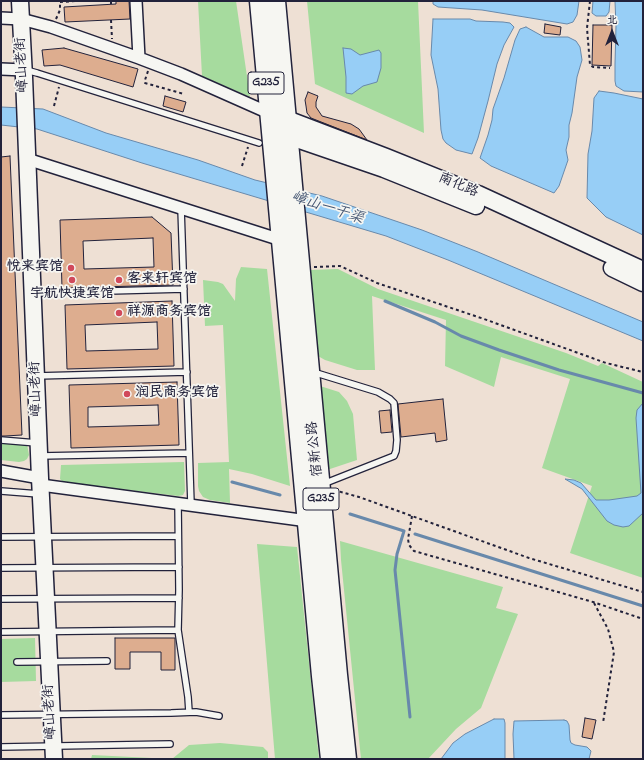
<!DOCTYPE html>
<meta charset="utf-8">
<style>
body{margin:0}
#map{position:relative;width:644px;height:760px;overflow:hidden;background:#eee0d4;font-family:"Indie Flower","LXGW WenKai TC",sans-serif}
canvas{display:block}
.frame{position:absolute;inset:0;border:2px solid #22223b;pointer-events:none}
.north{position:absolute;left:592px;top:12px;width:40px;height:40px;-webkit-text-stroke:3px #f6f6f2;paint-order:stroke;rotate:0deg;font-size:11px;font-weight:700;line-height:16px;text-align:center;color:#22223b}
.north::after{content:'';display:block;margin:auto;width:14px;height:18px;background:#22223b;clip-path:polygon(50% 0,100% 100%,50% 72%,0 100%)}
</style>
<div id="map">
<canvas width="644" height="760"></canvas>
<div class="frame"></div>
<div class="north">北</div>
</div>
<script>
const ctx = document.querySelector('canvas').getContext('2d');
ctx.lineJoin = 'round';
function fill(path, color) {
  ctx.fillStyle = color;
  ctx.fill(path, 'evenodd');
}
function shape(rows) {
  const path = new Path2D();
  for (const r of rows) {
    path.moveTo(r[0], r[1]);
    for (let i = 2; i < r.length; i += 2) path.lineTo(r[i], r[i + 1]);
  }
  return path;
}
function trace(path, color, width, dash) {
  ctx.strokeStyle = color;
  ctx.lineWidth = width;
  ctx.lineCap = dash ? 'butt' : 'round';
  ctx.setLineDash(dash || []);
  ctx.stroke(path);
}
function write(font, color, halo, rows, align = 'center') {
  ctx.font = font + ' "Indie Flower","LXGW WenKai TC",sans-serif';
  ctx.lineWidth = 3.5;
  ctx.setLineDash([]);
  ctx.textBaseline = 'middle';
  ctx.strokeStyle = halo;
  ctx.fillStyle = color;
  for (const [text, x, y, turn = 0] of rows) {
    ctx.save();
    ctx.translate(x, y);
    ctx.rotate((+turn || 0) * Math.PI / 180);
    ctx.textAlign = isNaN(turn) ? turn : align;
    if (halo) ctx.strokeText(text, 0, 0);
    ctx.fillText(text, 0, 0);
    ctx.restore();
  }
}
const green = shape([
 [198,1,236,1,250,97,202,76],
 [307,1,418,1,424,133,315,84],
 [241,267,267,269,290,486,252,474,229,469,230,503,210,500,203,497,199,491,198,486,198,463,229,462,223,325,205,326,203,280,218,282,223,284,235,301,236,279],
 [338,269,378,289,566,353,598,366,602,363,643,382,643,578,570,553,592,486,542,468,570,379,501,357,494,387,445,366,446,320,372,296,375,370,357,370,325,360,318,356,316,351,310,270],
 [320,386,339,392,347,401,353,414,357,460,327,470],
 [1,442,27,444,29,455,27,459,24,461,19,462,1,460],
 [184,462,185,491,183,495,178,496,63,482,60,479,61,465],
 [340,541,503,587,496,608,518,614,481,708,456,729,428,759,361,759,341,560],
 [257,544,297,547,319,759,275,759],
 [35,638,36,681,1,682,1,639],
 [220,743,263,747,268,752,268,759,91,759,92,755,172,759,189,745]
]);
const water = shape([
 [433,1,579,1,577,15,573,22,567,24,482,10,438,7,433,4,433,1],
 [593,1,610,1,609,12,606,16,596,16,592,13,593,1],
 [615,1,643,1,643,92,624,91,616,86,615,81,615,64,616,26,615,1],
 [433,19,470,19,476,21,503,22,510,23,514,27,504,45,497,64,488,101,478,138,472,154,456,150,446,143,443,139,441,130,438,89,431,55,433,19],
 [526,27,544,37,568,37,576,41,580,47,582,60,577,77,572,113,569,125,569,137,566,150,568,160,559,186,554,193,491,166,480,158,488,135,492,120,493,109,504,78,515,40,520,29,526,27],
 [343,48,351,49,360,55,379,50,381,53,381,68,377,82,363,86,352,94,346,93,346,77,343,48],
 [599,91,614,93,643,99,643,235,606,217,587,198,588,154,592,131,594,98,599,91],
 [1,107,43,109,106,133,198,160,255,180,322,196,422,230,478,252,643,322,643,341,448,260,386,236,142,163,37,129,1,125,1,107],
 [643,403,643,513,629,526,623,527,614,525,607,521,582,489,565,479,574,480,581,483,596,500,609,500,637,496,641,493,636,418,637,410,643,403],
 [494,719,504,719,505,723,505,759,441,759,453,743,465,734,494,719],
 [564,720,567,721,569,725,570,740,571,743,575,745,587,747,591,751,589,759,514,759,513,734,514,721,564,720]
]);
const stream = shape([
 [385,301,435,322,461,336,499,350,559,370,643,393],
 [232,482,280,495],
 [350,514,404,531,397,554,395,570,410,717],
 [415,534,643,606]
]);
const building = shape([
 [116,1,129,1,130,19,65,22,64,7,116,4,116,1],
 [545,24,561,27,560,35,544,33,545,24],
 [593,25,612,25,611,66,592,65,593,25],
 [64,48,138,69,133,87,60,65,44,66,42,50,64,48],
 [308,92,318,96,316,102,316,107,322,116,351,124,359,129,367,140,311,118,307,113,306,106,305,100,308,92],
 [165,96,186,102,183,112,163,106,165,96],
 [10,156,22,435,5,436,1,436,1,157,10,156],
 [152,217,171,233,173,285,62,288,60,220,152,217],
 [153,238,154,267,84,269,83,241,153,238],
 [172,301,174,366,67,369,65,305,172,301],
 [157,322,158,349,86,351,85,325,157,322],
 [177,382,179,445,71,448,69,385,177,382],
 [158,405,159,425,88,427,88,407,158,405],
 [443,399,447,440,436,442,435,433,401,437,398,404,443,399],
 [390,410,392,432,381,433,379,411,390,410],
 [115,638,175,638,175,670,161,670,161,652,130,652,130,669,115,669,115,638],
 [585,718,596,720,592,739,582,737,585,718]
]);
const path = shape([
 [111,1,111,4],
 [590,1,587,28,590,65,593,67,610,68],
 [60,2,77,1],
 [56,19,60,10,60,1],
 [111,20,112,39],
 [148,71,145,80,145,83,184,94],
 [54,106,59,87],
 [242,166,248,147],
 [314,267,340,266,377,283,484,319,606,363,643,372],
 [334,490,359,497,529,558,643,592],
 [412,516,408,539,409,545,414,551,593,602,643,619],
 [594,603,608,629,614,652,603,723]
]);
const lane = shape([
 [26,70,37,73,259,143],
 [181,208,191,504],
 [33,293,184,289],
 [313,372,378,392,390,399,394,403,397,440,396,451,394,456,323,484],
 [36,376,187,372],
 [1,440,37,443],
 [40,456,189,453],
 [1,491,39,494],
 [178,503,179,590,178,630,188,697,189,712],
 [1,537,178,536],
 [1,568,179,567],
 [1,599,179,598],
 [1,632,178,630],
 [17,662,107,661],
 [1,715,171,713,196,712,219,716],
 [1,747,170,744]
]);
const street = shape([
 [136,1,139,58],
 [1,18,21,19,51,27,139,58,181,74,269,113],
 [1,69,24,70],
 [27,159,281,240],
 [1,471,40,478],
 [41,485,308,521]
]);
const secondary = shape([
 [20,1,24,77,40,478,54,759],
 [276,115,386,157,478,194,643,270],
 [279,133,384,169,476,206],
 [612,268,643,283]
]);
const highway = shape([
 [260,1,322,676,331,759],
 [275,1,337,675,346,759]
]);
const markers = [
 [71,268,4,"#d1495b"],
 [72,280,4,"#d1495b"],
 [119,280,4,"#d1495b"],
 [119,313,4,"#d1495b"],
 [127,394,4,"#d1495b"]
];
const shields = [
 [266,83,36],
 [321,499,36]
];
const shieldNames = [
 ["G235",266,83],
 ["G235",321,499]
];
const streetNames = [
 ["嶂山老街",23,65,-93],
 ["南化路",458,186,23],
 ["嶂山老街",37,389,-92],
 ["宿新公路",316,449,-96],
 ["嶂山老街",51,712,-93]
];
const poiNames = [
 ["悦来宾馆",63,268,"right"],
 ["客来轩宾馆",127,280],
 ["宇航快捷宾馆",72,295,"center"],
 ["祥源商务宾馆",127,313],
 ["润民商务宾馆",135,394]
];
const waterNames = [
 ["嶂山一干渠",327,209,18]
];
fill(green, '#a6db9e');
fill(water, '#97cef6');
trace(water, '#6889ab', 1);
trace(stream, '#6889ab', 3);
fill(building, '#ddad8f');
trace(building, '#22223b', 1);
trace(lane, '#22223b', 8);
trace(street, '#22223b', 14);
trace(secondary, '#22223b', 19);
trace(highway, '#22223b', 23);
trace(path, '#22223b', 2, [3, 3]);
trace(lane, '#f6f6f2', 5.5);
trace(street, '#f6f6f2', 11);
trace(secondary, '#f6f6f2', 16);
trace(highway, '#f6f6f2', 20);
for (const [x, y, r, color] of markers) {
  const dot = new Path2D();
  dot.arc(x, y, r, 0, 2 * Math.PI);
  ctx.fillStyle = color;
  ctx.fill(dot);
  trace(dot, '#f6f6f2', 1.5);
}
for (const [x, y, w] of shields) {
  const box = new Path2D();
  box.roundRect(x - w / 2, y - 11, w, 22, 3);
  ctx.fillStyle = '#f6f6f2';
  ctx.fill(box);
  trace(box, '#22223b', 1);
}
write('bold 13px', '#22223b', null, shieldNames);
write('14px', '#22223b', '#f6f6f2', streetNames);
write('bold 14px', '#22223b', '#f6f6f2', poiNames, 'left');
write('italic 15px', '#455673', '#f6f6f2', waterNames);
</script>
